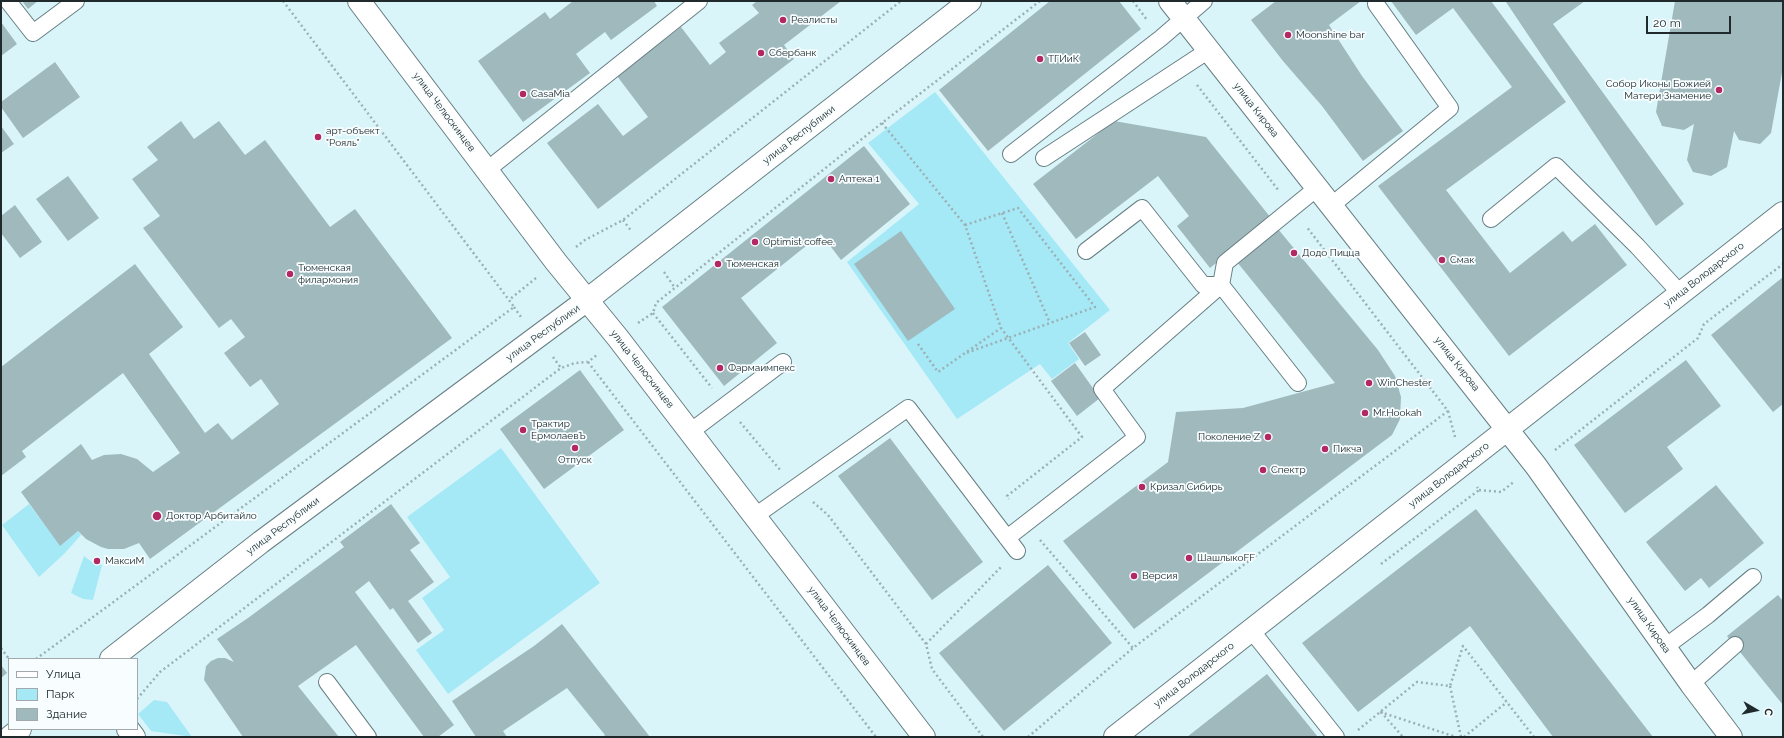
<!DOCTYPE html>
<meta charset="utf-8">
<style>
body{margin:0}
#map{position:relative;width:1784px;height:738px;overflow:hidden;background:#daf5fa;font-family:Raleway,sans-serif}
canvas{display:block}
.frame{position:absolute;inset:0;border:2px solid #202a2c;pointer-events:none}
.legend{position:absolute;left:8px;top:658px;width:130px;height:72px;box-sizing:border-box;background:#f8feff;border:1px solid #a2a9ab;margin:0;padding:5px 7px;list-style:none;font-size:12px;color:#202a2c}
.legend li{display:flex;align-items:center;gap:8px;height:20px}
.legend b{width:20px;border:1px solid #a2a9ab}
.north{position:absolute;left:1736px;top:690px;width:40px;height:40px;-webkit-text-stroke:3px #f8feff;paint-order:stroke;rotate:99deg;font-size:11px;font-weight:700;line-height:16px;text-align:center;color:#202a2c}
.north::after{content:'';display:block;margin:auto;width:14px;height:18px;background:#202a2c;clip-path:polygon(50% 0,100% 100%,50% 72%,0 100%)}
.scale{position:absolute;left:1646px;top:16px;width:85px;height:18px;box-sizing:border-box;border:2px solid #202a2c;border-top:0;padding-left:5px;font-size:12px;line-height:14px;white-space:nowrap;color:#202a2c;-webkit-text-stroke:3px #f8feff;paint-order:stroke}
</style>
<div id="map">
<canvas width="1784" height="738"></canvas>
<div class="frame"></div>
<ul class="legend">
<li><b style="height:5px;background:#fff"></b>Улица</li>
<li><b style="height:11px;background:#a5e9f6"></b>Парк</li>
<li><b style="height:11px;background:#9fb9bd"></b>Здание</li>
</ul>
<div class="north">С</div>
<div class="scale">20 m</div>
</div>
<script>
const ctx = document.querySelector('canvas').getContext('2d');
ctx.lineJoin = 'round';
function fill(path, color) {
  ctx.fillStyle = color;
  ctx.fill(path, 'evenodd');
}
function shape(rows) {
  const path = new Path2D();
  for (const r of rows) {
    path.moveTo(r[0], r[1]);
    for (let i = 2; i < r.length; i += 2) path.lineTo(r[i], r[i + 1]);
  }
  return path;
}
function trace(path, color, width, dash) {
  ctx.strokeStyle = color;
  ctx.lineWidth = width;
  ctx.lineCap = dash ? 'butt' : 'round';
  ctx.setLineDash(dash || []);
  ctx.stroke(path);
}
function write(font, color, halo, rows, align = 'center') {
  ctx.font = font + ' Raleway,sans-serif';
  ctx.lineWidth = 3.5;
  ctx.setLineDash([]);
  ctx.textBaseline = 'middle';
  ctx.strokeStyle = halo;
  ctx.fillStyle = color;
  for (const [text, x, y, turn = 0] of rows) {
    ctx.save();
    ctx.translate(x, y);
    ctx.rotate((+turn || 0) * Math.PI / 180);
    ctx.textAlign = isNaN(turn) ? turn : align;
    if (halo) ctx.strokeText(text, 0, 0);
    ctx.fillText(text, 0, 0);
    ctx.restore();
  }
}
const green = shape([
 [935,92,1110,310,1068,343,1079,359,1052,379,1040,364,957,419,847,262,919,204,868,143],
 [501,448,600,583,448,694,416,650,444,630,422,598,450,577,407,517],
 [29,504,60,545,78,531,81,535,65,553,39,577,2,525],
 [84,556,92,562,102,565,93,600,83,599,71,593],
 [154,700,167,702,192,737,151,731,138,714]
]);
const building = shape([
 [22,1,38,1,28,9],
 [573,1,654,1,657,6,611,40,605,32,576,54,590,73,523,122,478,61,545,12,550,19],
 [757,1,841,1,784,45,794,59,598,209,547,143,598,104,623,136,648,117,617,76,681,27,710,65,726,52,719,43,759,13,752,5],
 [1050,1,1119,1,1141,29,988,151,939,90],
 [1276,1,1361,1,1329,25,1362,76,1403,131,1363,161,1322,106,1283,61,1251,20],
 [1391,1,1491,1,1566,102,1446,190,1510,273,1563,231,1572,242,1595,224,1627,265,1509,356,1378,186,1512,87,1453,8,1416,35],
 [1508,1,1585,1,1553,24,1684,204,1656,226,1506,2],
 [1675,1,1783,1,1783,67,1771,133,1760,144,1739,140,1734,131,1727,167,1711,176,1693,172,1687,160,1694,124,1684,130,1662,126,1656,112],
 [1,22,17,44,1,56],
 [55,62,80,97,23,138,1,107,1,102],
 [181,121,194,139,219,121,245,155,265,140,330,227,355,209,452,338,150,559,139,543,124,549,108,549,101,547,86,539,78,531,60,546,21,492,81,444,92,460,104,455,121,454,137,459,153,472,180,453,123,373,22,451,26,457,1,476,1,367,135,264,183,327,149,354,205,433,218,423,232,440,279,404,261,379,250,387,224,353,245,337,231,319,219,328,143,228,160,216,132,179,158,160,147,147],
 [1114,121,1206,137,1271,218,1210,268,1177,226,1189,216,1158,176,1076,239,1033,184],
 [1,126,14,144,1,153],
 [864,146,910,204,841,260,821,234,741,298,777,343,724,386,662,307],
 [68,176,99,218,68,241,36,199],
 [15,205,42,242,20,258,1,233,1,216],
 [1278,229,1378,350,1395,376,1401,397,1400,419,1392,435,1134,629,1063,541,1168,462,1176,412,1243,408,1335,383,1237,262],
 [901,231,955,309,908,341,854,264],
 [1783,277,1783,404,1773,412,1711,335],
 [1085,332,1101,355,1085,366,1069,343],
 [1686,360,1721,406,1667,447,1683,469,1625,513,1574,445],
 [1075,363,1100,398,1077,416,1051,381],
 [580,370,624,430,544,489,500,429],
 [890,438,983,562,932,600,838,476],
 [1716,485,1764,543,1709,588,1701,578,1685,591,1646,542],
 [391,504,420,543,410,550,434,582,408,601,432,633,418,643,393,608,390,610,369,581,355,592,454,725,438,737,424,737,356,645,298,686,339,737,243,737,204,680,206,666,211,661,218,658,225,658,234,662,217,639,248,618,344,547,340,542],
 [1476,509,1653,737,1553,737,1470,626,1358,712,1302,643],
 [1048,565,1112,643,1004,731,939,653],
 [1778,595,1783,601,1783,705,1727,636],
 [562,624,650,737,603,737,605,735,567,688,503,731,507,737,476,737,452,701,534,646],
 [1,665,7,673,1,678],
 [1267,674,1318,737,1187,737]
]);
const path = shape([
 [283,1,509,300],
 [1133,1,1147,20],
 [1197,85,1279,191],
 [882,123,965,225,1001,328,1082,437,1007,496,1009,499],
 [1002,213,1050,323],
 [623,220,632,232],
 [965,225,1018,208,1095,307,966,353],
 [576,247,585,240,623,220,901,1],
 [664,272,675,288],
 [514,307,521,317],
 [653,313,712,388],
 [638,323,653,313,656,303,882,123,1040,1],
 [918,344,938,372,1001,328],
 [553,357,561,368],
 [588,362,876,737],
 [1448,411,1455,437],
 [740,422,781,471],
 [1555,450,1698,338,1704,324,1783,264],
 [1479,490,1501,492,1515,481],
 [813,502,828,515,926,644,932,669,983,737],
 [1040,540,1133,648],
 [1381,564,1479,490,1477,487],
 [926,644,1001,567],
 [1,648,9,659],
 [36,659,514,307,509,300,536,278],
 [1450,686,1461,737],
 [137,699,160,672,561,368,575,363,588,362,598,354],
 [1380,712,1456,737],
 [1381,712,1403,737],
 [1358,730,1417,682,1450,686,1463,646,1534,737],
 [1028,737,1133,648,1448,411,1306,226],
 [1464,737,1507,702]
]);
const lane = shape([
 [8,1,33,33,76,1],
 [1011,154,1161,38,1204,1],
 [1044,158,1209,50],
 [487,170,699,1],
 [1332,205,1450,108,1376,4],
 [1491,219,1556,166,1637,246,1680,293],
 [1086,251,1142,208,1203,285,1221,285],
 [1298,383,1221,285,1225,263,1317,188],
 [690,432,783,362],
 [755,516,908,408,1017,551],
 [1007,538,1137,437,1102,389,1221,285],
 [1251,630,1336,737],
 [1665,647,1708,615,1753,577],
 [327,682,368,737],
 [1691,684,1735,645]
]);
const street = shape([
 [1170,1,1536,466,1691,684,1731,737],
 [128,729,134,737],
 [1115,737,1783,213]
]);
const secondary = shape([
 [359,1,556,262,618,338,924,737]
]);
const primary = shape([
 [111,659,261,542,587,300,970,1],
 [10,737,20,729]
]);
const markers = [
 [783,20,4,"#b32863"],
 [1288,35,4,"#b32863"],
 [761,53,4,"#b32863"],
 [1040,59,4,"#b32863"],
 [1719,90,4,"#b32863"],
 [523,94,4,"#b32863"],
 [318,137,4,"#b32863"],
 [831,179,4,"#b32863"],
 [755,242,4,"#b32863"],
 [1294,253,4,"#b32863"],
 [1442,260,4,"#b32863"],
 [718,264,4,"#b32863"],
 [290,274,4,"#b32863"],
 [720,368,4,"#b32863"],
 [1369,383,4,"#b32863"],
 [1365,413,4,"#b32863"],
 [523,430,4,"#b32863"],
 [1268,437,4,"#b32863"],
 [575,448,4,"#b32863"],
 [1325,449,4,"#b32863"],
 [1263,470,4,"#b32863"],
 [1142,487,4,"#b32863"],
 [157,516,5,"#b32863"],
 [1189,558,4,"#b32863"],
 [97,561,4,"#b32863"],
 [1134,576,4,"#b32863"]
];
const poiNames = [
 ["Реалисты",791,20],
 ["Moonshine bar",1296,35],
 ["Сбербанк",769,53],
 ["ТГИиК",1048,59],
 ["Собор Иконы Божией",1711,84,"right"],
 ["Матери Знамение",1711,96,"right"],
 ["CasaMia",531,94],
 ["арт-объект",326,131],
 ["\"Рояль\"",326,143],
 ["Аптека 1",839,179],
 ["Optimist coffee.",763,242],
 ["Додо Пицца",1302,253],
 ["Смак",1450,260],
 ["Тюменская",726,264],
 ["Тюменская",298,268],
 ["филармония",298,280],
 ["Фармаимпекс",728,368],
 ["WinChester",1377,383],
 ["Mr.Hookah",1373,413],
 ["Трактир",531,424],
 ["ЕрмолаевЪ",531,436],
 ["Поколение Z",1260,437,"right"],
 ["Пикча",1333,449],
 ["Отпуск",575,460,"center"],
 ["Спектр",1271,470],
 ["Кризал Сибирь",1150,487],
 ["Доктор Арбитайло",166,516],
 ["ШашлыкoFF",1197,558],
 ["МаксиМ",105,561],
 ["Версия",1142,576]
];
const streetNames = [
 ["улица Кирова",1256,110,52],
 ["улица Челюскинцев",444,112,53],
 ["улица Республики",799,135,-38],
 ["улица Володарского",1704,275,-38],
 ["улица Республики",543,333,-36],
 ["улица Кирова",1457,364,52],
 ["улица Челюскинцев",642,369,52],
 ["улица Володарского",1449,475,-38],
 ["улица Республики",283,526,-37],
 ["улица Кирова",1649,625,55],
 ["улица Челюскинцев",839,626,53],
 ["улица Володарского",1194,675,-38]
];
fill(green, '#a5e9f6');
fill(building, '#9fb9bd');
trace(lane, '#677f83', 18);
trace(street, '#677f83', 24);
trace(secondary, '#677f83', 24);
trace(primary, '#677f83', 24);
trace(path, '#9bb0b4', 2.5, [2, 3]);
trace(lane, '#fff', 16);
trace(street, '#fff', 22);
trace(secondary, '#fff', 22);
trace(primary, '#fff', 22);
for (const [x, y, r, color] of markers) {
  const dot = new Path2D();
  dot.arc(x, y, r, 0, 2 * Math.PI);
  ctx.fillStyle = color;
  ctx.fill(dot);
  trace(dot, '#f8feff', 1.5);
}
write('10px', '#202a2c', '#f8feff', poiNames, 'left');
write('10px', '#202a2c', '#f8feff', streetNames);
</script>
